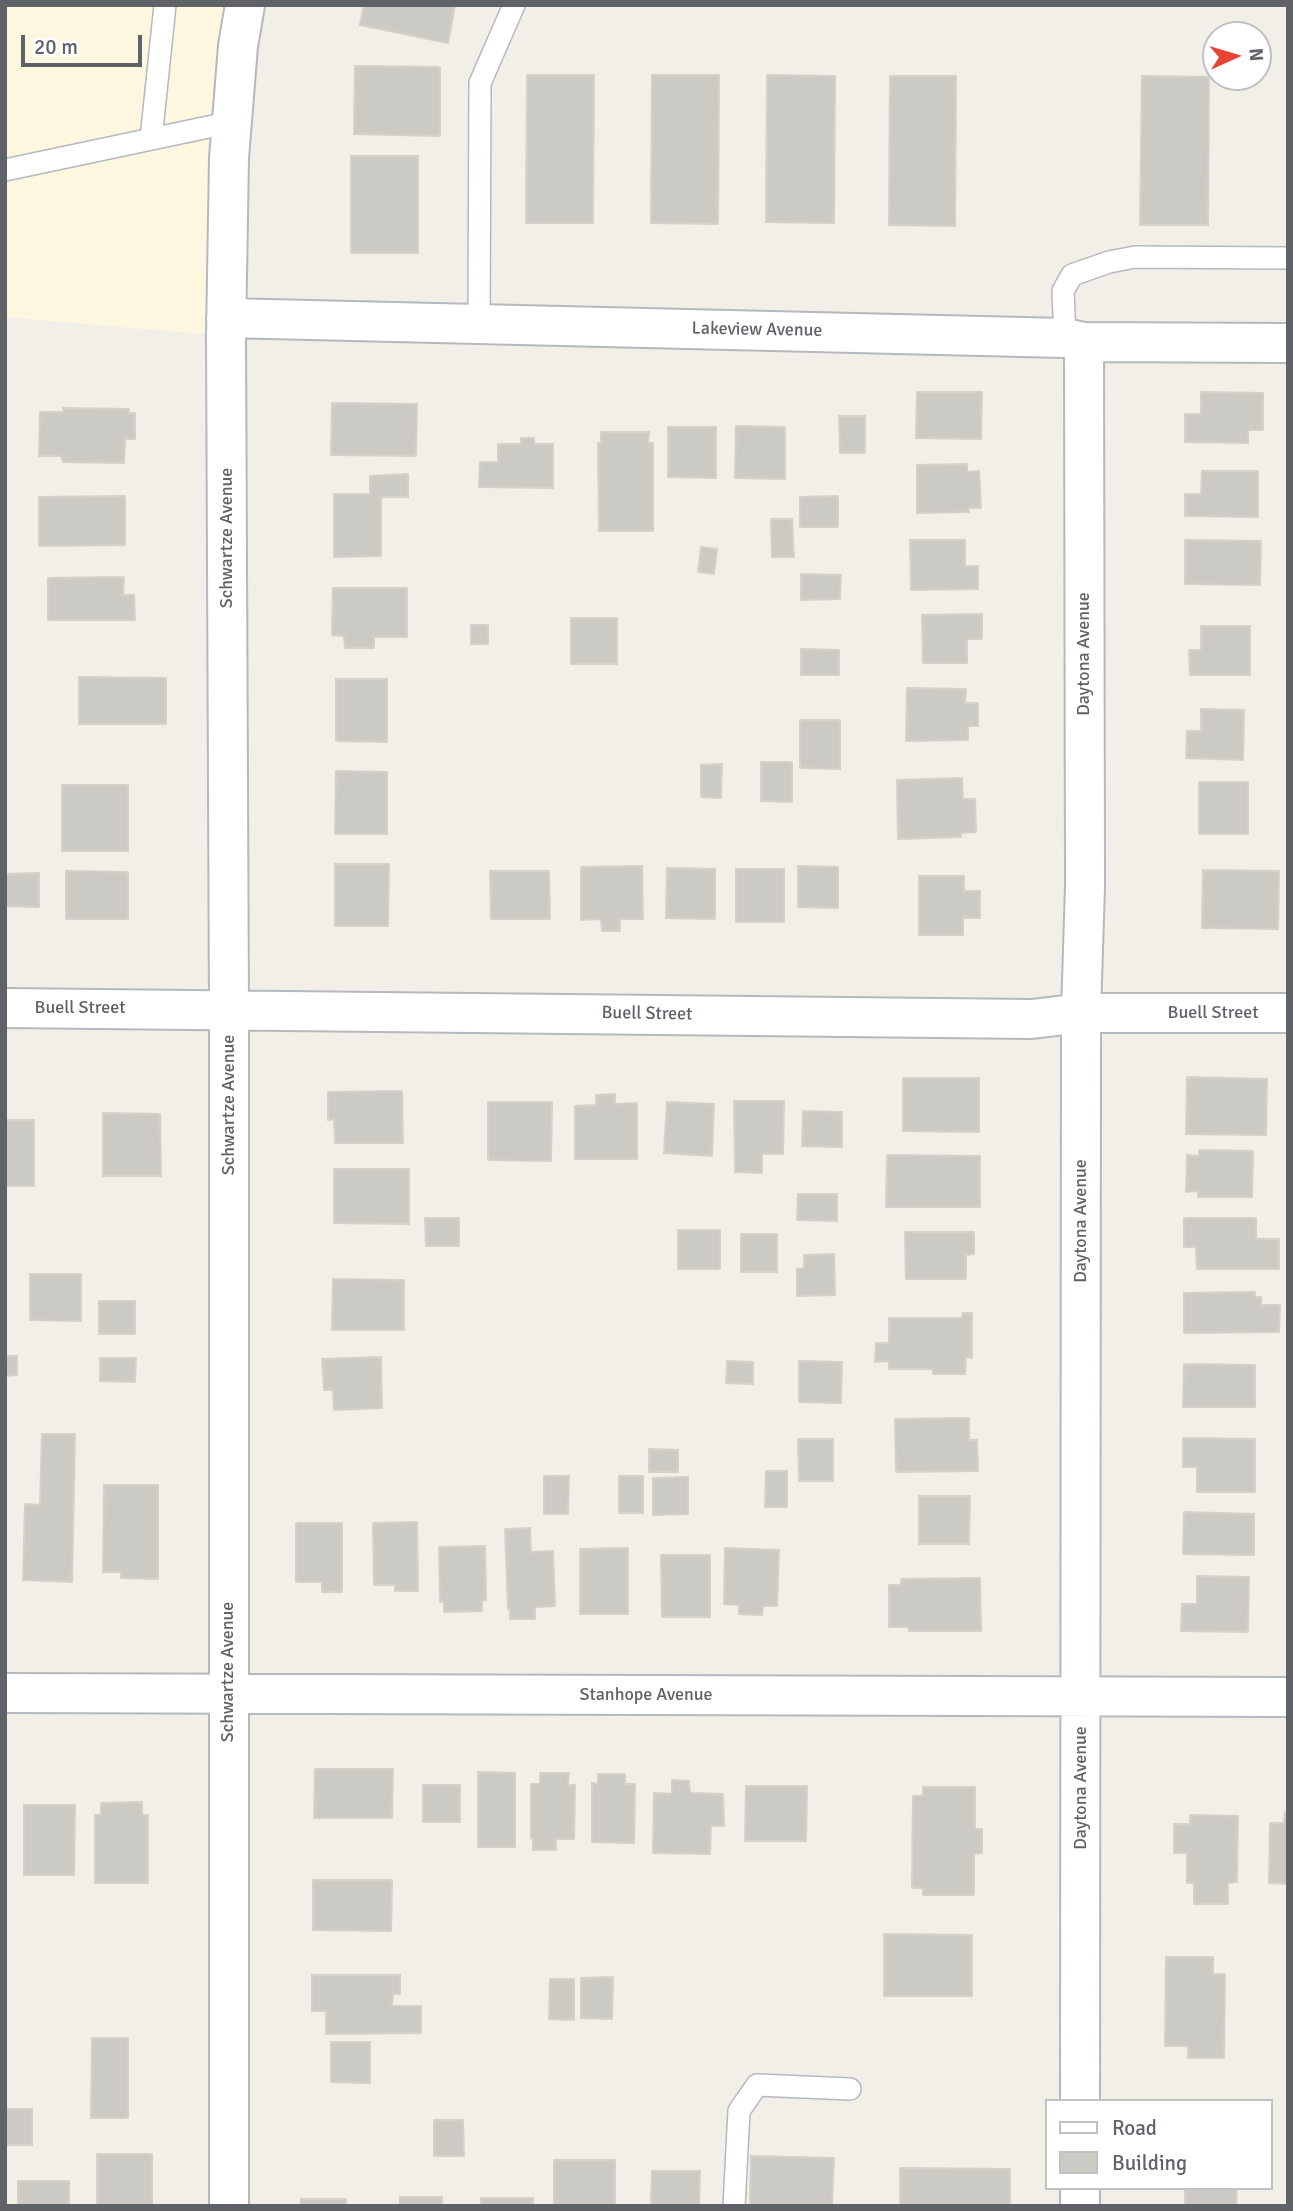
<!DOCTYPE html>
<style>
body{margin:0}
#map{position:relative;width:1293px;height:2211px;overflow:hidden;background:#f1efe8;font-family:Signika,sans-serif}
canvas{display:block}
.frame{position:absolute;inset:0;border:7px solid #5f6368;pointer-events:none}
.legend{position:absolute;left:1045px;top:2099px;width:228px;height:91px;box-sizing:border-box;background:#fff;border:2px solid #bfc1c3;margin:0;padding:9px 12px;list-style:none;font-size:21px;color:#5f6368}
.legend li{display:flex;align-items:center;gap:14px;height:35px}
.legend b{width:35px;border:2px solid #bfc1c3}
.north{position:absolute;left:1202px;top:21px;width:70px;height:70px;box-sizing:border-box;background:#fff;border:2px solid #bfc1c3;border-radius:50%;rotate:86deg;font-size:19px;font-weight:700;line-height:28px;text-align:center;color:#5f6368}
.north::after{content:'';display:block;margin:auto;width:24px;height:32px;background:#ea4335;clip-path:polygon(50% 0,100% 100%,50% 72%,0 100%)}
.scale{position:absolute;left:21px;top:35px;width:121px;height:32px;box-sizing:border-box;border:4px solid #5f6368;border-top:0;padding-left:9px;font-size:21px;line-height:24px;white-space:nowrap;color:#5f6368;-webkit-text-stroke:5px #fff;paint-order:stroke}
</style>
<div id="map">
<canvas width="1293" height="2211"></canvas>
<div class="frame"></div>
<ul class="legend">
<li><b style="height:9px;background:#fff"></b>Road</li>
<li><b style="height:19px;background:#cccac5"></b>Building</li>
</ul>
<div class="north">N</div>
<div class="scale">20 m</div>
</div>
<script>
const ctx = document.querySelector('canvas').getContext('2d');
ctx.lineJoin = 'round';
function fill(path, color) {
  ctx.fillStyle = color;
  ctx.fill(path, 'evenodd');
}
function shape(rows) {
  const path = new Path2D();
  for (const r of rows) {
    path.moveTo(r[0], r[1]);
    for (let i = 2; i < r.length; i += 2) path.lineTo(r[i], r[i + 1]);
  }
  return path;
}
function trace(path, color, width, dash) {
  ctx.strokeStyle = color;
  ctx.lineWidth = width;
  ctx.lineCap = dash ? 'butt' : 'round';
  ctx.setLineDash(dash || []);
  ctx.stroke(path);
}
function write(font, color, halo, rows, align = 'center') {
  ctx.font = font + ' Signika,sans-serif';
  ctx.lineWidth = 5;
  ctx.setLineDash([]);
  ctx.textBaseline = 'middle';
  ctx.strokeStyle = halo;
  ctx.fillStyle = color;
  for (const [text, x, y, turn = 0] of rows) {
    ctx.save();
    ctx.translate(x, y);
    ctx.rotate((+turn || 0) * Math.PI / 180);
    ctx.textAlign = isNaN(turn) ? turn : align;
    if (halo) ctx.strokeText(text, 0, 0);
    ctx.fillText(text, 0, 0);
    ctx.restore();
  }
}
const commercial = shape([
 [5,5,245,5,226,336,5,317]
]);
const building = shape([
 [364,5,455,5,448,43,360,25,364,5],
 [355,66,440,67,440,136,354,134,355,66],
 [527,75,594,75,593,223,526,223,527,75],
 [652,75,719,75,718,224,651,223,652,75],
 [767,75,835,76,834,223,766,222,767,75],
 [890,76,956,76,955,226,889,225,890,76],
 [1142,76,1209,77,1208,225,1140,225,1142,76],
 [351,156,418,156,418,253,351,253,351,156],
 [917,392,982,392,981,439,916,438,917,392],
 [1201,392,1263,393,1263,430,1248,430,1248,443,1185,442,1185,414,1201,414,1201,392],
 [332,403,417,404,416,456,331,455,332,403],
 [63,408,129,409,128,413,135,413,135,439,125,439,124,463,63,462,61,456,39,456,40,412,63,412,63,408],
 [839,416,865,416,865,453,840,453,839,416],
 [736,426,785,427,785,479,735,478,736,426],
 [668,427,716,427,716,478,668,477,668,427],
 [601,432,649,432,648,443,653,443,653,531,599,531,598,443,601,443,601,432],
 [521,438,534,438,534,444,553,444,553,488,479,487,480,462,498,462,498,444,521,444,521,438],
 [967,464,967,472,979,471,981,508,969,508,969,512,917,513,917,465,967,464],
 [1202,471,1258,471,1258,517,1185,516,1185,494,1201,494,1202,471],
 [408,474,408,497,381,497,381,556,334,557,334,494,370,494,370,476,408,474],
 [125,496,125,545,39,546,39,497,125,496],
 [838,496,838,527,800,527,800,497,838,496],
 [771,519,792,519,794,557,772,557,771,519],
 [910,540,965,540,965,566,978,566,978,589,911,590,910,540],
 [1185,540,1261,541,1260,585,1185,584,1185,540],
 [701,547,717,549,714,574,698,572,701,547],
 [801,574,841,575,840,599,801,600,801,574],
 [124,577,123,595,134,595,135,620,48,620,48,578,124,577],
 [333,588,407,588,407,637,374,637,374,648,345,648,344,636,332,635,333,588],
 [982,614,982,639,967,639,967,663,923,663,922,615,982,614],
 [571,618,617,618,617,664,571,664,571,618],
 [471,625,488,625,488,644,471,644,471,625],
 [1201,626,1250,626,1250,675,1190,675,1189,650,1201,650,1201,626],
 [801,649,839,650,839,675,801,675,801,649],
 [79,677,166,678,166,724,79,724,79,677],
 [336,679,387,679,387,742,336,741,336,679],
 [907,688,966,689,965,703,978,703,978,726,968,726,968,740,906,741,907,688],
 [1201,709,1244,710,1243,760,1186,758,1187,731,1201,731,1201,709],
 [800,720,840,720,840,769,800,768,800,720],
 [761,762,792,762,792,802,761,801,761,762],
 [722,764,721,798,701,797,701,765,722,764],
 [336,771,387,772,387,834,335,834,336,771],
 [962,778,963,799,975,799,976,832,961,833,961,837,898,839,897,780,962,778],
 [1199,782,1248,782,1248,834,1199,834,1199,782],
 [62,785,128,785,128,851,62,851,62,785],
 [335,864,389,864,388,926,335,926,335,864],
 [642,866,643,919,620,919,620,931,602,931,601,919,581,920,581,867,642,866],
 [798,866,838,867,838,908,798,907,798,866],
 [667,868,715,869,715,919,666,918,667,868],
 [736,869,784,869,784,922,736,922,736,869],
 [1203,870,1279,871,1278,929,1202,928,1203,870],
 [66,871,128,872,128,919,66,919,66,871],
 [490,871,549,871,550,919,491,919,490,871],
 [39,873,39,907,5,906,5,874,39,873],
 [919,876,964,876,964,891,980,891,980,918,963,918,963,935,919,935,919,876],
 [1187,1077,1267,1079,1266,1135,1186,1134,1187,1077],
 [903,1078,979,1078,979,1132,903,1131,903,1078],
 [402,1091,403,1143,335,1143,334,1119,328,1120,328,1092,402,1091],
 [615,1094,615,1104,637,1103,637,1159,575,1159,575,1106,596,1105,596,1095,615,1094],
 [734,1101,784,1101,783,1154,762,1154,762,1173,735,1172,734,1101],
 [488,1102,552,1102,551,1161,488,1160,488,1102],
 [667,1102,714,1104,712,1156,664,1153,667,1102],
 [803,1111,842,1112,842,1147,802,1146,803,1111],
 [103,1113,160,1114,161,1176,103,1176,103,1113],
 [5,1120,34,1120,34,1186,5,1186,5,1120],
 [1199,1150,1253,1151,1252,1197,1198,1197,1198,1191,1186,1192,1187,1155,1199,1156,1199,1150],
 [887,1155,980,1156,980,1207,886,1207,887,1155],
 [334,1169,409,1169,409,1224,334,1223,334,1169],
 [798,1194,837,1194,837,1221,797,1220,798,1194],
 [425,1218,459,1218,459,1246,426,1246,425,1218],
 [1184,1218,1256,1218,1256,1239,1279,1239,1279,1269,1197,1269,1196,1247,1184,1247,1184,1218],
 [678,1230,720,1230,720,1269,678,1269,678,1230],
 [905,1232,974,1232,974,1254,966,1255,966,1279,906,1279,905,1232],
 [741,1234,777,1234,777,1272,741,1272,741,1234],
 [834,1254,835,1295,797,1296,797,1269,804,1268,804,1255,834,1254],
 [30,1274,81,1274,81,1321,30,1320,30,1274],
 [333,1279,404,1280,404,1330,332,1330,333,1279],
 [1255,1292,1255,1297,1261,1297,1261,1305,1280,1305,1279,1332,1184,1333,1184,1293,1255,1292],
 [99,1301,135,1301,135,1334,99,1334,99,1301],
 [963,1313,972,1313,972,1358,966,1357,965,1374,933,1374,933,1369,889,1369,889,1361,875,1362,876,1343,889,1343,889,1318,962,1318,963,1313],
 [5,1356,17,1356,17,1375,5,1376,5,1356],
 [381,1357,382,1408,334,1410,333,1390,324,1390,322,1359,381,1357],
 [100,1358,136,1358,135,1382,100,1381,100,1358],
 [727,1361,753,1362,753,1384,726,1383,727,1361],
 [799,1361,842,1362,841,1403,799,1402,799,1361],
 [1184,1364,1255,1365,1255,1407,1183,1407,1184,1364],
 [969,1418,969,1440,977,1440,978,1471,896,1472,895,1419,969,1418],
 [42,1434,75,1434,72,1582,23,1580,25,1504,40,1505,42,1434],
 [1183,1438,1255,1439,1255,1492,1197,1492,1197,1467,1183,1467,1183,1438],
 [798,1439,833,1439,833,1481,799,1481,798,1439],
 [649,1449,678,1450,678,1472,649,1472,649,1449],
 [766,1471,787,1471,787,1507,765,1507,766,1471],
 [544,1476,569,1476,568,1514,544,1514,544,1476],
 [619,1476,643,1476,643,1513,619,1513,619,1476],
 [688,1477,688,1514,653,1515,653,1478,688,1477],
 [104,1485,158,1485,158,1579,121,1578,121,1572,103,1572,104,1485],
 [919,1496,970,1496,969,1544,919,1544,919,1496],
 [1184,1512,1254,1514,1254,1555,1183,1554,1184,1512],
 [417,1522,418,1591,395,1591,395,1585,374,1585,373,1523,417,1522],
 [296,1523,342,1523,342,1592,322,1592,322,1582,296,1582,296,1523],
 [530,1528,531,1552,553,1551,555,1606,535,1607,535,1619,510,1619,510,1609,508,1609,505,1529,530,1528],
 [485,1546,486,1600,482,1601,482,1611,444,1612,444,1602,440,1602,439,1547,485,1546],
 [628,1548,628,1614,580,1614,580,1549,628,1548],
 [725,1548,779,1550,777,1606,763,1606,762,1615,739,1614,739,1605,724,1604,725,1548],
 [661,1555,710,1555,710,1617,662,1617,661,1555],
 [1197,1576,1249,1577,1248,1632,1181,1631,1182,1604,1197,1604,1197,1576],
 [980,1578,981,1631,909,1631,908,1627,889,1627,889,1585,901,1585,901,1579,980,1578],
 [315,1769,393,1769,392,1818,314,1818,315,1769],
 [478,1772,515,1773,515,1847,478,1847,478,1772],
 [540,1773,569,1773,568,1785,575,1785,574,1839,556,1839,556,1850,533,1850,533,1839,531,1838,531,1784,540,1784,540,1773],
 [598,1774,625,1774,625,1784,635,1784,634,1843,592,1842,592,1783,598,1784,598,1774],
 [672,1780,689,1781,690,1793,723,1794,724,1826,711,1826,710,1854,653,1853,654,1793,672,1794,672,1780],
 [423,1785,460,1785,460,1822,423,1822,423,1785],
 [746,1786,807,1786,806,1841,745,1841,746,1786],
 [923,1787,975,1787,975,1829,982,1829,982,1853,974,1854,974,1895,923,1895,923,1888,912,1888,913,1796,923,1796,923,1787],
 [142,1802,142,1815,148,1815,148,1883,95,1883,95,1815,101,1815,101,1803,142,1802],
 [24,1805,75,1805,74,1875,24,1875,24,1805],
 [1285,1812,1288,1812,1288,1884,1269,1883,1270,1823,1284,1823,1285,1812],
 [1190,1815,1238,1816,1237,1882,1228,1883,1228,1904,1194,1904,1194,1883,1187,1883,1187,1853,1174,1853,1174,1824,1190,1824,1190,1815],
 [313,1880,392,1880,391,1931,313,1930,313,1880],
 [884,1934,972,1935,972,1996,884,1996,884,1934],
 [1166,1957,1213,1957,1213,1974,1225,1974,1224,2058,1188,2058,1188,2046,1165,2046,1166,1957],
 [312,1975,400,1975,400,1994,393,1994,392,2006,421,2006,421,2033,326,2034,326,2011,312,2011,312,1975],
 [613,1977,612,2019,581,2018,581,1978,613,1977],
 [550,1979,574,1979,574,2020,549,2019,550,1979],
 [92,2038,128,2038,128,2118,91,2118,92,2038],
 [331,2042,370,2042,370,2083,331,2082,331,2042],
 [5,2109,32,2109,32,2145,5,2145,5,2109],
 [434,2120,463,2120,464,2156,434,2156,434,2120],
 [97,2154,152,2154,152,2206,97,2206,97,2154],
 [751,2156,834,2158,832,2206,750,2206,751,2156],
 [554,2160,615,2160,615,2206,554,2206,554,2160],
 [900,2168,1010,2169,1010,2206,900,2206,900,2168],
 [652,2171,700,2171,699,2206,651,2206,652,2171],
 [18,2181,69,2181,69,2206,18,2206,18,2181],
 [1185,2188,1237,2188,1236,2206,1185,2206,1185,2188],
 [400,2197,442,2197,442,2206,400,2206,400,2197],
 [481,2198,533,2198,533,2206,481,2206,481,2198],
 [301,2199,346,2199,346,2206,301,2206,301,2199]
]);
const lane = shape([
 [151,139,165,5],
 [5,170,232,122],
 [479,324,480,83,514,5],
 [1065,338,1063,291,1072,275,1109,262,1135,257,1288,258],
 [734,2206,739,2111,757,2085,850,2089]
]);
const street = shape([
 [226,318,1065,338,1084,342,1288,343],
 [5,1008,1032,1019,1081,1013,1288,1013],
 [5,1693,1288,1697],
 [1080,2101,1081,1013,1085,886,1084,342],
 [229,2206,229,1009,226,336,229,158,238,46,245,5],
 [1080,2206,1080,2188]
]);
const streetNames = [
 ["Lakeview Avenue",757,330,1],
 ["Schwartze Avenue",227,538,-90],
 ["Daytona Avenue",1084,654,-90],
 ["Buell Street",80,1008],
 ["Buell Street",1213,1013],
 ["Buell Street",647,1014,1],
 ["Schwartze Avenue",229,1105,-90],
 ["Daytona Avenue",1081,1221,-90],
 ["Schwartze Avenue",228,1672,-90],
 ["Stanhope Avenue",646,1695],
 ["Daytona Avenue",1081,1788,-90]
];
fill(commercial, '#fef7e0');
fill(building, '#cccac5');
trace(building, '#d6d1c6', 2);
trace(lane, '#b5b8bc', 24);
trace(street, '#b5b8bc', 42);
trace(lane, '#fff', 21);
trace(street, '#fff', 38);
write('18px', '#5f6368', '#fff', streetNames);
</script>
